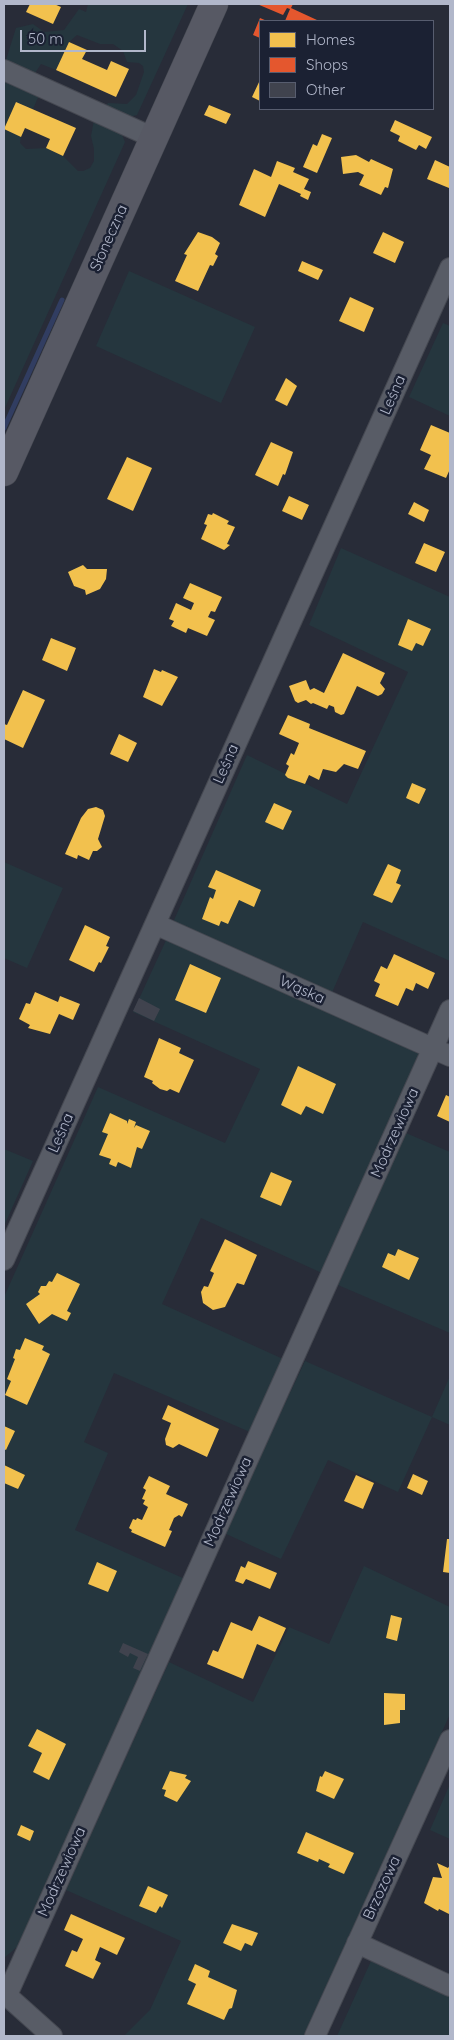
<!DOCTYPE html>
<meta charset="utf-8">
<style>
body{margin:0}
#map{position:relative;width:454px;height:2040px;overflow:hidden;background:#282c38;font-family:Quicksand,sans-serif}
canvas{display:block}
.frame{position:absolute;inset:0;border:5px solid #b1b7ca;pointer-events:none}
.legend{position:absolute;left:259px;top:20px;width:175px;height:90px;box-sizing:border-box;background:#1b2133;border:1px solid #575d6f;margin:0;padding:6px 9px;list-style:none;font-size:15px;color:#b1b7ca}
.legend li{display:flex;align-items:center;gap:10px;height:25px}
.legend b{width:25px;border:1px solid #575d6f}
.scale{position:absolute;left:20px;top:30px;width:126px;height:22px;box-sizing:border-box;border:2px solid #b1b7ca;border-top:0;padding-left:6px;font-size:15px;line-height:18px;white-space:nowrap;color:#b1b7ca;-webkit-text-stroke:4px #1b2133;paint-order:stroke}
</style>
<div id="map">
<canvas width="454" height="2040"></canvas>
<div class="frame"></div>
<ul class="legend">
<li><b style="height:14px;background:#f2c14e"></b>Homes</li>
<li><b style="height:14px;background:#e4572e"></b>Shops</li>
<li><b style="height:14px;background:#40434e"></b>Other</li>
</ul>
<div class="scale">50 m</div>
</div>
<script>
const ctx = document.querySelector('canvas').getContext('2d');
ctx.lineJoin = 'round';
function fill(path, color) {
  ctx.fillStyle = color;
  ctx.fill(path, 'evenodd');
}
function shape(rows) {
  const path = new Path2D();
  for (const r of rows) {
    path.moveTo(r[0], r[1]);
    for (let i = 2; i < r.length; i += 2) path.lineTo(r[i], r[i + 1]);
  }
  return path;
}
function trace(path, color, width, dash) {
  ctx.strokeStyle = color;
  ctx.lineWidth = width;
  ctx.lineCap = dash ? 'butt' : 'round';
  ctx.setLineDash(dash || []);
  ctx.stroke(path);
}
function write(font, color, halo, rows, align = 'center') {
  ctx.font = font + ' Quicksand,sans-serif';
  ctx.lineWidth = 5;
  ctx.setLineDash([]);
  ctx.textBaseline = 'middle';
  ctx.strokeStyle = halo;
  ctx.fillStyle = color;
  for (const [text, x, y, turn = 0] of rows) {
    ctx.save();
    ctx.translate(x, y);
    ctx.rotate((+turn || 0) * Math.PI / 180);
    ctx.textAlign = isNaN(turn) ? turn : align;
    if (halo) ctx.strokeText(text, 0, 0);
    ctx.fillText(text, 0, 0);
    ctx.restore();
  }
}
const green = shape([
 [88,4,188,4,137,115,125,118,104,108,108,103,127,104,136,95,144,72,143,66,139,63,127,62,123,51,113,44,100,44,77,35,69,42,56,70,41,64,33,76,5,63,16,28,33,24,44,32,64,30,79,9,86,12],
 [4,80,39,95,33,109,16,102,4,129,21,137,20,143,26,149,46,148,63,156,78,171,83,171,90,168,94,161,94,149,91,136,94,120,121,132,125,142,4,410],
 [129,271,255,327,221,403,96,346],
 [443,323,450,326,450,416,409,397],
 [341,548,450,597,450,961,363,922,330,997,171,927,247,755,347,804,408,672,309,625],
 [4,862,63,888,27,968,4,958],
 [168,936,421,1049,322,1273,201,1218,162,1304,283,1359,250,1432,114,1373,84,1442,108,1453,75,1530,185,1579,17,1947,4,1958,4,1297,98,1087,225,1143,260,1069,133,1012],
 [406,1133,450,1152,450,1333,338,1285],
 [4,1149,33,1161,4,1226],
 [305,1361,432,1417,450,1376,450,1425,432,1417,398,1492,328,1460,281,1559,224,1533],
 [364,1566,450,1607,450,1714,305,2036,124,2036,150,2010,181,1941,66,1890,169,1662,253,1702,289,1627,329,1644],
 [450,1784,450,1839,430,1830],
 [371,1961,450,1996,450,2036,337,2036]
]);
const homes = shape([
 [30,4,54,4,61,7,53,24,26,12],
 [69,42,87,50,82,59,107,70,111,61,129,69,116,97,56,70],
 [260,80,260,101,252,97],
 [16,102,76,128,63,156,46,148,50,139,25,128,21,137,4,129],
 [209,105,231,114,226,124,204,115],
 [395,120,432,137,426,149,419,145,416,150,398,141,400,136,390,131],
 [322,134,332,138,317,173,303,167,313,144,317,146],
 [356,155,369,162,371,159,393,169,388,188,385,187,381,195,359,185,364,175,358,172,343,174,341,157],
 [435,160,450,167,449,188,427,179],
 [277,161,295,168,293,172,309,179,304,189,311,192,308,200,300,196,301,194,279,184,265,217,239,205,254,169,271,177],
 [198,232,212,237,220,243,215,254,218,256,213,266,210,265,198,291,175,281,187,255,184,254],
 [383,232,404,242,395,263,373,253],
 [302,261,323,270,318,280,298,271],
 [350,297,374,308,364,332,339,321],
 [286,378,297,386,287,406,275,400],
 [431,425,450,433,450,469,446,478,424,469,431,455,420,450],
 [271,442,293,452,285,475,283,474,278,486,255,475],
 [127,457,152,468,133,511,107,499],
 [289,496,309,505,302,520,282,511],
 [414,502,429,510,424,522,408,514],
 [213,513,229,521,227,524,235,527,227,544,230,545,224,550,201,539,207,525,204,524,208,514,212,515],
 [424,543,445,552,436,572,415,563],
 [83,565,87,569,107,569,106,579,100,589,86,595,85,590,74,586,68,572],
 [190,583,222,597,215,612,211,611,208,617,215,620,207,636,188,628,186,633,171,626,174,621,169,619,176,603,191,610,194,603,183,598],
 [408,619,431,629,423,646,416,643,412,651,398,645],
 [51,638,76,648,67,671,42,660],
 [343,653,385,673,380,683,385,689,382,694,378,696,357,686,344,714,341,715,335,712,334,707,329,705,327,709,313,703,311,704,306,700,298,703,295,701,289,686,306,680,310,690,314,688,324,693],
 [154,669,161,672,162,670,178,677,162,706,143,697],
 [23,690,45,700,23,748,4,739,4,724,7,725],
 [288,715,310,724,309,728,366,751,358,769,344,764,336,772,323,769,319,780,309,775,305,784,288,778,285,775,289,766,286,764,291,753,294,755,299,743,279,734],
 [119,734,137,743,128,762,110,754],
 [412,783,426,789,419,804,406,798],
 [274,803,292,811,283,830,265,822],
 [96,807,103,810,105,816,98,839,102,847,97,851,93,851,89,860,78,855,77,859,65,854,81,818,88,809],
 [388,864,401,870,396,883,401,885,392,903,373,895],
 [216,870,261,890,254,907,239,900,228,924,221,921,219,926,202,919,210,897,213,899,216,890,208,887],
 [85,925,110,937,106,946,109,947,101,963,99,962,94,972,69,960],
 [394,954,435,973,428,989,416,983,413,991,406,988,398,1006,375,996,380,984,374,981,381,966,387,969],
 [190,964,221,978,206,1013,175,1000],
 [35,992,58,1002,60,996,80,1004,73,1020,59,1014,50,1034,28,1028,30,1025,19,1019,26,1003,30,1004],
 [159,1038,181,1048,179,1053,194,1060,179,1093,170,1089,167,1091,160,1089,152,1083,153,1081,144,1077],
 [298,1066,336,1084,323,1114,306,1106,301,1115,281,1105],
 [446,1095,450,1097,450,1122,437,1116],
 [110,1113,127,1121,127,1124,129,1119,136,1122,134,1128,136,1125,150,1131,142,1149,137,1147,131,1168,118,1162,116,1167,109,1164,111,1159,99,1155,108,1134,102,1132],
 [271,1172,292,1181,281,1206,260,1197],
 [225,1239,257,1255,244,1285,237,1283,225,1307,213,1310,203,1303,201,1292,204,1286,208,1287,214,1273,210,1271],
 [398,1249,419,1258,409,1280,382,1267,388,1253,395,1256],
 [57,1273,80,1284,67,1311,71,1313,67,1321,52,1314,39,1324,26,1304,40,1294,38,1292,41,1286,46,1286,49,1281,52,1282],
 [25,1338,44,1346,42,1350,50,1354,27,1405,5,1395,11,1381,7,1379,15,1359,13,1358,16,1349,20,1350],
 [168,1405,219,1429,207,1457,179,1444,173,1448,166,1445,165,1439,171,1423,162,1419],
 [4,1426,15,1431,6,1450,4,1449],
 [4,1465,25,1475,18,1489,4,1483],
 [413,1474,428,1481,422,1495,407,1488],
 [356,1475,374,1483,363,1509,344,1501],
 [149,1476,170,1486,166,1494,188,1504,182,1517,179,1515,174,1518,169,1530,172,1531,165,1547,131,1532,132,1530,129,1528,133,1519,136,1520,137,1518,142,1520,148,1507,143,1504,145,1500,142,1499,146,1490,143,1488],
 [447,1539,450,1539,450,1573,443,1572],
 [248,1561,277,1573,270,1589,246,1579,243,1584,235,1581,241,1566,245,1568],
 [97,1562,117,1571,108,1592,88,1584],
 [391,1615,402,1618,397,1641,386,1638],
 [259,1616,286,1628,275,1652,257,1644,243,1679,207,1664,213,1650,218,1652,231,1622,252,1631],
 [384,1693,405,1694,405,1710,400,1710,400,1723,384,1725],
 [37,1729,66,1744,49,1780,33,1772,42,1753,28,1746],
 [170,1771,187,1775,185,1778,191,1781,177,1802,164,1796,166,1790,162,1789],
 [325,1771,344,1779,334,1799,316,1791,320,1776,322,1777],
 [21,1825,34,1831,30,1841,17,1835],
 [306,1832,354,1853,344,1874,328,1867,330,1864,319,1859,318,1862,297,1853],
 [437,1863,448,1868,450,1865,449,1914,439,1909,438,1911,424,1903,433,1877,442,1878],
 [148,1886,168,1895,162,1908,160,1906,156,1913,139,1906],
 [71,1914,125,1938,117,1955,100,1947,95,1960,101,1963,93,1979,65,1966,72,1950,77,1952,83,1939,64,1930],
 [232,1924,258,1933,252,1946,245,1943,241,1951,223,1943],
 [195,1964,210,1971,208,1977,237,1990,232,2008,229,2009,224,2020,187,2004,196,1984,188,1980]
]);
const shops = shape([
 [257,4,293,4,291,8,317,20,285,21,290,9,287,8,283,15],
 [260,18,267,21,260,21,260,38,253,35]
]);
const stream = shape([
 [4,428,62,300]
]);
const building = shape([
 [139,998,160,1009,154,1021,133,1011],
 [123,1643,148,1654,140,1671,133,1668,138,1657,130,1653,128,1657,119,1652]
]);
const minor = shape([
 [4,70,154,138],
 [155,924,450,1056],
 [4,1260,450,268],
 [357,1943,450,1986],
 [4,1993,52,2036],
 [7,1995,450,1010],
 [315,2036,450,1740]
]);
const secondary = shape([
 [4,472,214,4]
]);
const streetNames = [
 ["Słoneczna",109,238,-66],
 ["Leśna",393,395,-66],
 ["Leśna",226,764,-66],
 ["Wąska",302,990,24],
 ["Leśna",61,1133,-66],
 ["Modrzewiowa",395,1133,-66],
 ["Modrzewiowa",228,1502,-66],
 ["Modrzewiowa",62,1872,-66],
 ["Brzozowa",382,1888,-65]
];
fill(green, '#25363e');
fill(homes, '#f2c14e');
fill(shops, '#e4572e');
trace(stream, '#313d61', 5);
fill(building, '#40434e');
trace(minor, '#454851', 22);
trace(secondary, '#454851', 29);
trace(minor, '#585c66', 20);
trace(secondary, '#575964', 28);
write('15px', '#b1b7ca', '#1b2133', streetNames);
</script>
